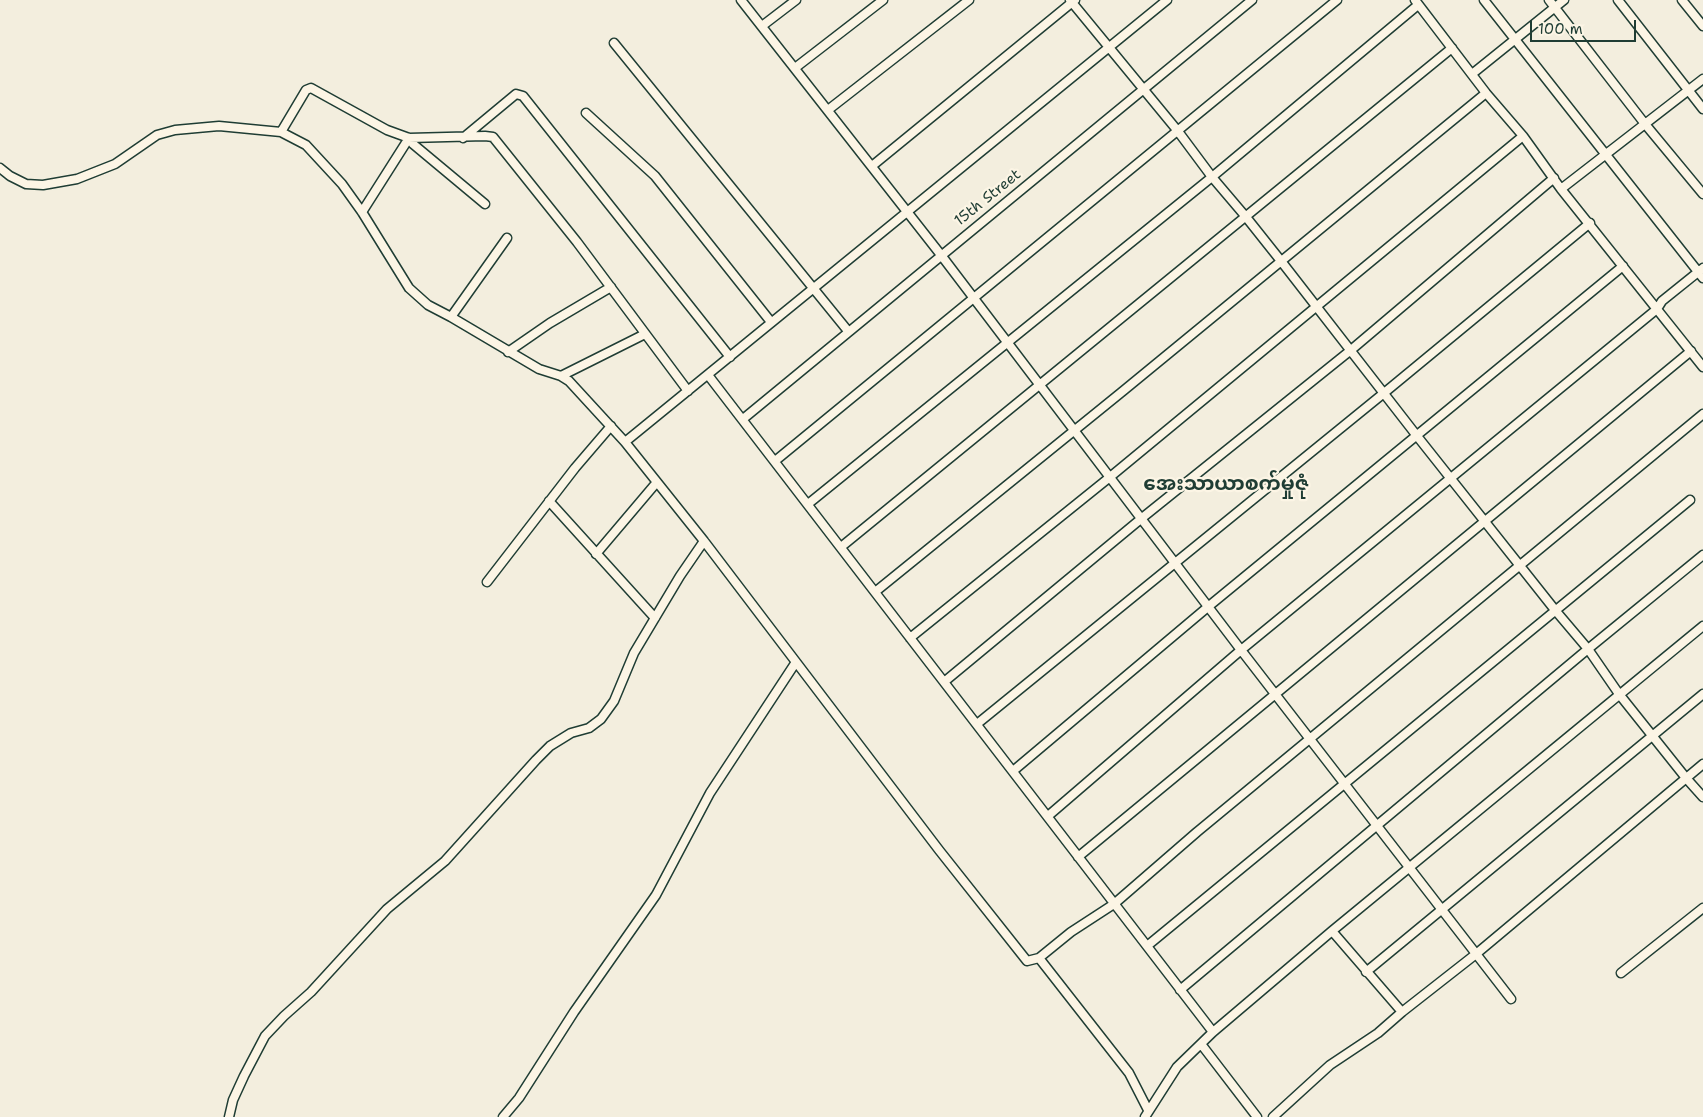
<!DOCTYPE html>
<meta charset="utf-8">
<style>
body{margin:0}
#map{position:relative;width:1703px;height:1117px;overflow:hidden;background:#f3eede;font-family:"Shantell Sans",sans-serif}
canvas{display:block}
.scale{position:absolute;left:1530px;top:20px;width:106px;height:22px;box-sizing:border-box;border:2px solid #1f3d34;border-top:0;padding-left:6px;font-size:15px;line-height:18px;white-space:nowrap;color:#1f3d34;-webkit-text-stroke:4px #fcf5e5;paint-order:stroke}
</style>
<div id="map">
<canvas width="1703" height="1117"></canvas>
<div class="scale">100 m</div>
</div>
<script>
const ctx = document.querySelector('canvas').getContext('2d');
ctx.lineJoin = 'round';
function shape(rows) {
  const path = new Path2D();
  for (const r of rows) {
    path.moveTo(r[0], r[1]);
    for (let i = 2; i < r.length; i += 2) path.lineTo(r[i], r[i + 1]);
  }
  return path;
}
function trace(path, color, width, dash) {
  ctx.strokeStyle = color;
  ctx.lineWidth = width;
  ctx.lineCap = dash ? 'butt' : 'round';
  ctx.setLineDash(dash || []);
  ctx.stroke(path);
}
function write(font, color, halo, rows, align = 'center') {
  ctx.font = font + ' "Shantell Sans","Noto Sans Myanmar",sans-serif';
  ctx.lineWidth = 4.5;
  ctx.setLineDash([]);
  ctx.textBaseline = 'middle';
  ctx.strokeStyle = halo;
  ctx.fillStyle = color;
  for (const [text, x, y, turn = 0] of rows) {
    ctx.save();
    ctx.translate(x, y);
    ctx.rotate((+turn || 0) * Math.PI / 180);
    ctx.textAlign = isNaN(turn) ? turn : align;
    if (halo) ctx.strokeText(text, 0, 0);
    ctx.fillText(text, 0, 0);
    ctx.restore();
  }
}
const minor = shape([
 [741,0,941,255,1241,650,1511,999],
 [1070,0,1177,130,1212,177,1246,217,1281,261,1417,436,1555,610,1588,649,1619,694,1686,778,1703,797],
 [1415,0,1486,93,1523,136,1561,189,1703,367],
 [1484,0,1703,278],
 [1549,0,1645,124,1703,194],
 [1618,0,1703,109],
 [1682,0,1703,26],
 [762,26,796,0],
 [614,43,848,331],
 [795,68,883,0],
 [1472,74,1564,0],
 [828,110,969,0],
 [586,113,655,176,771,322],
 [281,132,306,90,311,88,387,130,409,138,485,136,493,137,577,242,688,391],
 [409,138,413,144,485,204],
 [463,138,516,94,523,96,730,357],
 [872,166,1075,0],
 [0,168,10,176,26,184,43,185,77,179,115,164,157,135,175,130,219,126,281,132,306,145,342,184,362,212,409,288,428,305,451,317,539,369,561,376,569,381,625,442,704,541,939,850,1027,961,1039,958,1071,932,1114,904,1197,832,1703,414],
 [1561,189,1703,79],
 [362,212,409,138],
 [451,317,507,238],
 [508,352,550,323,611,287],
 [708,375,1213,1032],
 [561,376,645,334],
 [743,419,1252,0],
 [625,442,1167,0],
 [775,461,1337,0],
 [549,501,655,618],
 [808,504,1212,177,1418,5],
 [841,547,1452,48],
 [596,554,657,482],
 [487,582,575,468,611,426],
 [875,592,1123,391,1486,93],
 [910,638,1110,477,1523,136],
 [944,682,1142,518,1351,350,1554,178],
 [977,724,1384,393,1590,223],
 [1013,771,1209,606,1623,266],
 [1048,816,1241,650,1657,309,1662,301,1703,268],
 [1078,857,1691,351],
 [1332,931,1402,1012],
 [1147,946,1690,500],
 [1039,958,1129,1073,1148,1110],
 [1366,972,1703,694],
 [1621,973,1703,908],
 [1180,990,1588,649,1703,555],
 [1201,1044,1257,1117],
 [229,1117,233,1100,244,1076,265,1036,284,1016,311,992,387,909,445,861,536,760,550,746,571,733,589,728,601,719,614,701,634,653,680,576,704,541],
 [503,1117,519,1098,574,1012,656,895,710,793,796,662],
 [1145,1117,1177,1067,1213,1032,1332,931,1703,626],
 [1273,1117,1330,1065,1378,1033,1402,1012,1476,954,1703,764]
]);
const streetNames = [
 ["15th Street",988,198,-39]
];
const districtNames = [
 ["အေးသာယာစက်မှုဇုံ",1226,485]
];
trace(minor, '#1f3d34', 11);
trace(minor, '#fcf5e5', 8);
write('15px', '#1f3d34', '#fcf5e5', streetNames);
write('bold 20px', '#1f3d34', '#fcf5e5', districtNames);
</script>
